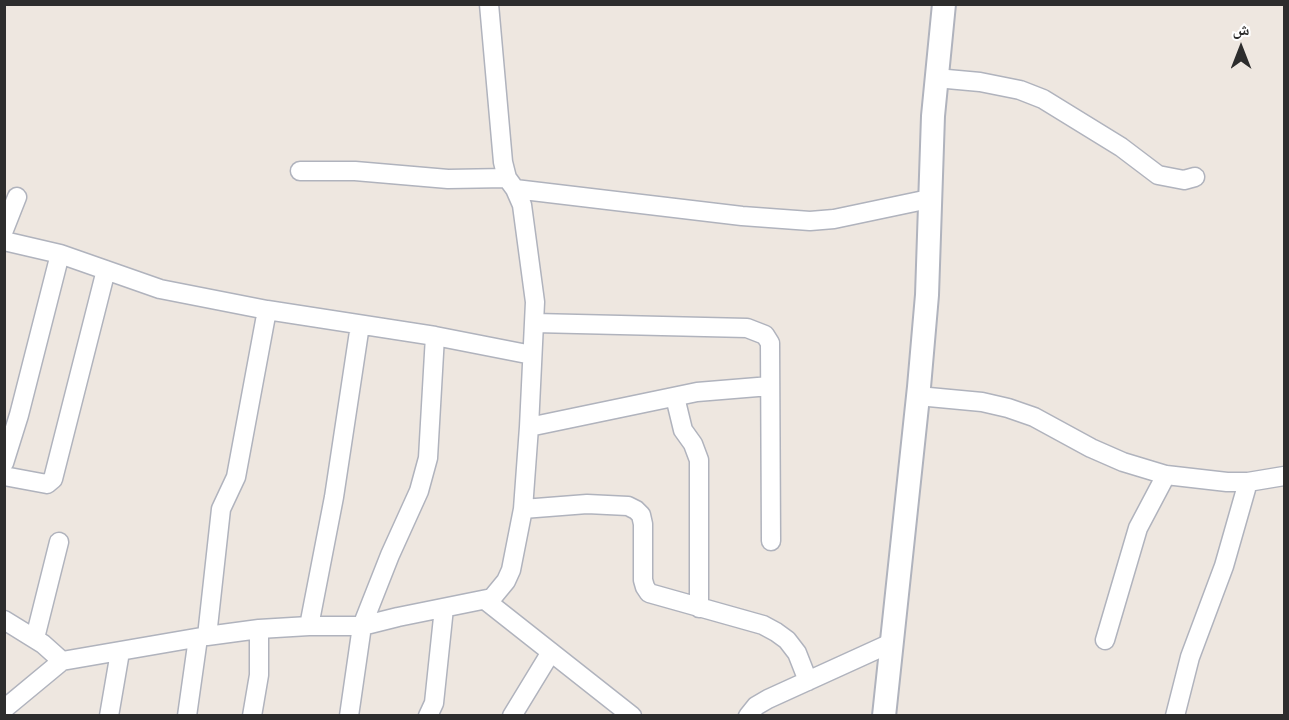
<!DOCTYPE html>
<meta charset="utf-8">
<style>
body{margin:0}
#map{position:relative;width:1289px;height:720px;overflow:hidden;background:#eee7e0;font-family:Arial,"Noto Naskh Arabic",sans-serif}
canvas{display:block}
.frame{position:absolute;inset:0;border:6px solid #2d2d2d;pointer-events:none}
.north{position:absolute;left:1211px;top:18px;width:60px;height:60px;-webkit-text-stroke:4px #fff;paint-order:stroke;rotate:0deg;font-size:16px;font-weight:700;line-height:24px;text-align:center;color:#2d2d2d}
.north::after{content:'';display:block;margin:auto;width:21px;height:27px;background:#2d2d2d;clip-path:polygon(50% 0,100% 100%,50% 72%,0 100%)}
</style>
<div id="map">
<canvas width="1289" height="720"></canvas>
<div class="frame"></div>
<div class="north">ش</div>
</div>
<script>
const ctx = document.querySelector('canvas').getContext('2d');
ctx.lineJoin = 'round';
function shape(rows) {
  const path = new Path2D();
  for (const r of rows) {
    path.moveTo(r[0], r[1]);
    for (let i = 2; i < r.length; i += 2) path.lineTo(r[i], r[i + 1]);
  }
  return path;
}
function trace(path, color, width, dash) {
  ctx.strokeStyle = color;
  ctx.lineWidth = width;
  ctx.lineCap = dash ? 'butt' : 'round';
  ctx.setLineDash(dash || []);
  ctx.stroke(path);
}
const minor = shape([
 [936,78,980,82,1020,90,1043,99,1121,147,1158,175,1184,180,1195,177],
 [300,171,355,171,448,179,507,178],
 [515,189,742,216,810,221,834,219,929,199],
 [4,230,17,197],
 [4,241,60,254,160,289,267,310,435,336,532,355],
 [535,323,747,328,765,335,770,343,771,541],
 [918,396,982,402,1008,408,1034,417,1091,448,1123,462,1166,475,1227,482,1248,482,1284,476],
 [675,397,683,430,693,444,699,460,699,608],
 [529,427,697,392,770,386],
 [4,463,19,415,60,254],
 [4,476,47,484,53,479,106,270],
 [523,509,587,504,628,506,636,510,641,515,643,524,643,580,645,587,649,593,763,625,776,632,787,640,797,653,808,681],
 [485,600,632,716],
 [4,620,43,644,62,661],
 [309,626,334,497,360,325],
 [207,636,221,509,236,477,267,310],
 [35,638,59,542],
 [1105,640,1138,528,1166,475],
 [4,709,62,661,207,636,259,629,309,626,362,626,398,617,492,598,506,581,511,570,523,509,529,427,535,302,522,205,515,189,507,178,503,162,489,4],
 [109,716,120,652],
 [187,716,198,638],
 [252,716,259,675,259,629],
 [349,716,362,626,390,555,419,491,428,458,435,336],
 [428,716,434,703,444,608],
 [512,716,551,652],
 [748,716,756,706,768,699,891,643],
 [1175,716,1190,657,1224,566,1248,482]
]);
const tertiary = shape([
 [884,716,919,387,927,295,933,116,944,4]
]);
trace(minor, '#b0b3bd', 21);
trace(tertiary, '#b0b3bd', 26);
trace(minor, '#fff', 18);
trace(tertiary, '#fff', 22);
</script>
